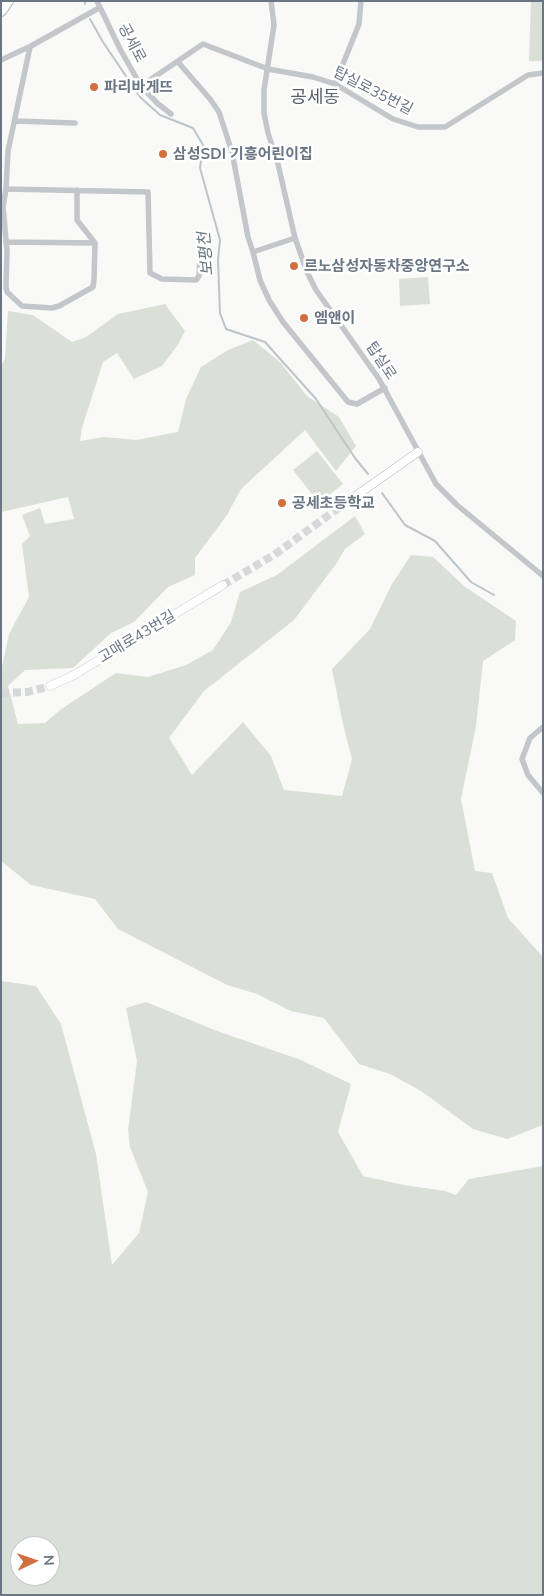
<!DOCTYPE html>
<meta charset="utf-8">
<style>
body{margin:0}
#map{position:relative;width:544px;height:1596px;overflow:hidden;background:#f9f9f7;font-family:Mulish,sans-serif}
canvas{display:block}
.frame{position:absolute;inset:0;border:2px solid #6b7685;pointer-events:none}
.north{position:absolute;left:10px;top:1536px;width:50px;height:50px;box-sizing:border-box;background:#fff;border:1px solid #c4c8ce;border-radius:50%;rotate:87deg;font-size:14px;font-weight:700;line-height:20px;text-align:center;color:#6b7685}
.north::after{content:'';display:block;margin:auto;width:18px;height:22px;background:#d2703d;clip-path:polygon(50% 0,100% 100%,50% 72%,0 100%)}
</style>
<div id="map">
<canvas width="544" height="1596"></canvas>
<div class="frame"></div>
<div class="north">N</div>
</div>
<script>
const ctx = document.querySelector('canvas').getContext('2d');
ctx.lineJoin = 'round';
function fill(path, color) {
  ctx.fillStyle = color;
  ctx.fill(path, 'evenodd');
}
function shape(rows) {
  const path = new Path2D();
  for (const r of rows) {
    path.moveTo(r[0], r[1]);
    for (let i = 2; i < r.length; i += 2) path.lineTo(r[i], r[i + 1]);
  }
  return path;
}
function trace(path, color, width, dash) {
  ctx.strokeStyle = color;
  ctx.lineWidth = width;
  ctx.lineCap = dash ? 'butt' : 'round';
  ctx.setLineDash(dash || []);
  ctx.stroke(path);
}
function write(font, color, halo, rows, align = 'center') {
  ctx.font = font + ' Mulish,"Noto Sans KR",sans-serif';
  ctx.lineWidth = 5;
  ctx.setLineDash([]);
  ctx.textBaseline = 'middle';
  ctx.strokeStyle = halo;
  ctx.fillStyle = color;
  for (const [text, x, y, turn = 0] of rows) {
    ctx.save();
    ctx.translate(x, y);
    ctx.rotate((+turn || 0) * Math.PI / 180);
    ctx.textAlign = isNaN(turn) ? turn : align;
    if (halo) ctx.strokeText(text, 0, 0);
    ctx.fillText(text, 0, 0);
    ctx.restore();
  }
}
const green = shape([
 [531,1,543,1,543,61,529,61],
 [428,277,430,304,400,306,399,279],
 [165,304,185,331,177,346,162,366,134,379,117,353,103,362,82,428,80,441,104,437,136,440,178,432,186,399,201,367,228,350,253,340,280,362,307,396,339,417,356,446,336,471,305,430,241,489,227,515,195,558,195,575,168,587,134,622,111,633,73,668,25,670,8,686,18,724,45,723,60,710,116,673,148,677,186,665,213,650,231,622,240,592,277,575,355,516,365,534,345,549,336,564,294,620,204,691,169,738,192,775,243,722,271,756,284,790,342,796,352,759,343,724,332,669,370,629,392,584,411,555,433,557,464,586,516,621,515,640,483,661,476,726,461,799,475,871,492,873,508,918,543,957,543,1125,507,1139,473,1129,421,1091,390,1074,359,1064,324,1018,291,1011,257,994,227,985,118,929,95,899,31,885,1,861,1,671,9,634,29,597,22,544,30,536,22,515,40,508,45,524,74,519,68,497,1,512,1,366,5,359,8,311,33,315,72,342,86,337,118,314],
 [317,451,343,484,319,503,293,470],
 [1,981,36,986,61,1024,96,1154,112,1265,139,1233,148,1192,130,1147,128,1130,137,1061,126,1008,146,1002,217,1031,301,1060,351,1084,338,1132,363,1176,404,1185,445,1191,456,1195,469,1179,543,1166,543,1595,1,1595],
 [20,1546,50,1546,50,1576,20,1576]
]);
const stream = shape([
 [85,1,85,4],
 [90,19,103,42,140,97,160,115,193,128,203,145,200,168,220,240,218,260,220,313,226,329,265,342,316,399,355,458,368,474],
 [382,493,405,525,435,541,471,582,494,595]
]);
const secondaryTunnel = shape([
 [223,585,274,555,340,507],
 [1,693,28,692,50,686]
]);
const street = shape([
 [97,1,120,49,141,86,157,103,171,114],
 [271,1,274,25,264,90,264,113,268,133,278,164,295,238,307,272,316,290,379,379,436,484,457,505,543,576],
 [30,47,8,151,6,189,3,207,7,251,6,287,7,292,22,306,52,308,59,306,93,287,94,280,95,243,77,220,77,190],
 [1,60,31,46,99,8],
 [178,62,210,99,219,112,232,152,248,237,253,252],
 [335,84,359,24,361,1],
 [141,86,203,44,268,69,313,77,335,84,393,119,418,127,445,127,528,75,543,73],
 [15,121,75,123],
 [6,189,148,192,150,273,162,279,196,280,199,276,200,253],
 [295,238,253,252,260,280,269,300,283,322,348,402,357,404,385,388],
 [6,242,95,243],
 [543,727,530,738,522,759,528,775,543,793]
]);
const secondary = shape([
 [340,507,418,452],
 [50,686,74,675,223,585]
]);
const highway = shape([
 [1,11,8,1]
]);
const markers = [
 [94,87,5,"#d2703d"],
 [163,154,5,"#d2703d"],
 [294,266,5,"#d2703d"],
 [304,318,5,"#d2703d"],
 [282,503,5,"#d2703d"]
];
const streetNames = [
 ["공세로",132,43,62],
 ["탑실로35번길",373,91,27],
 ["탑실로",381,361,56],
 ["고매로43번길",137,637,-31]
];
const poiNames = [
 ["파리바게뜨",104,87],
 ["삼성SDI 기흥어린이집",173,154],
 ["르노삼성자동차중앙연구소",304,266],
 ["엠앤이",314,318],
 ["공세초등학교",292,503]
];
const waterNames = [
 ["보평천",206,254,-95]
];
const quarterNames = [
 ["공세동",315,98]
];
fill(green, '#dadfd8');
trace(stream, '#bcc5c9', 2);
trace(secondaryTunnel, '#d6d8da', 8, [8, 4]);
trace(secondary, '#b8bbc0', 9);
trace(highway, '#b6b9bc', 12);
trace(street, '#c3c6ca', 5.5);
trace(secondary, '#fff', 8);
trace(highway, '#fff', 10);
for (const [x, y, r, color] of markers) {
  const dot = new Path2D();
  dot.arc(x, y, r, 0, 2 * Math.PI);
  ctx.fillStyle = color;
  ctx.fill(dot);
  trace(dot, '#fff', 2);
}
write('15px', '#6b7685', '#fff', streetNames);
write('bold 15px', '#6b7685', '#fff', poiNames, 'left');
write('italic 16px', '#67777f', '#fff', waterNames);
write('18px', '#58606a', '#fff', quarterNames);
</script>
